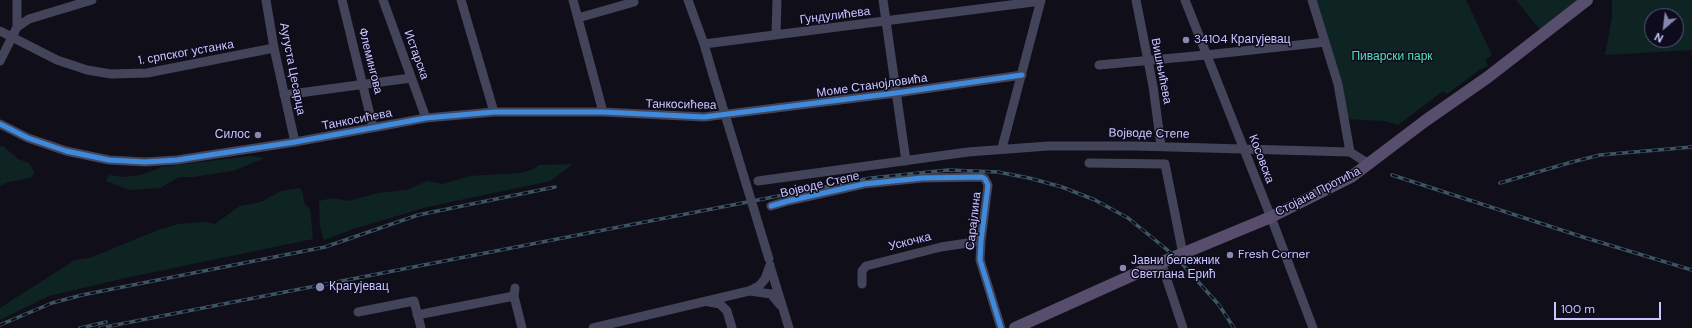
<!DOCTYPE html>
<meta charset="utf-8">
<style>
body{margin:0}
#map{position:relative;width:1692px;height:328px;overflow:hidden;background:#100f19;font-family:"DM Sans",sans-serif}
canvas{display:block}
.north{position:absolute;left:1644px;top:8px;width:40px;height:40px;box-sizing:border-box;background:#0d0b1d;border:1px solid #585677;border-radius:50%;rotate:208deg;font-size:11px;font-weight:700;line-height:16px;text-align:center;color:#c9c7ff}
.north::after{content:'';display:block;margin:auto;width:14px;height:18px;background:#8887ae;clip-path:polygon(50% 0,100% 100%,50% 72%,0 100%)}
.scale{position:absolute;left:1554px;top:302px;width:107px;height:18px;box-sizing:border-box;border:2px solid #c9c7ff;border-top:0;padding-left:5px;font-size:12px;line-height:14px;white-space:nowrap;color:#c9c7ff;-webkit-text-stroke:3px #0d0b1d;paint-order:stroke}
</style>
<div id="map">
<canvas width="1692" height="328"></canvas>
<div class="north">N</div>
<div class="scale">100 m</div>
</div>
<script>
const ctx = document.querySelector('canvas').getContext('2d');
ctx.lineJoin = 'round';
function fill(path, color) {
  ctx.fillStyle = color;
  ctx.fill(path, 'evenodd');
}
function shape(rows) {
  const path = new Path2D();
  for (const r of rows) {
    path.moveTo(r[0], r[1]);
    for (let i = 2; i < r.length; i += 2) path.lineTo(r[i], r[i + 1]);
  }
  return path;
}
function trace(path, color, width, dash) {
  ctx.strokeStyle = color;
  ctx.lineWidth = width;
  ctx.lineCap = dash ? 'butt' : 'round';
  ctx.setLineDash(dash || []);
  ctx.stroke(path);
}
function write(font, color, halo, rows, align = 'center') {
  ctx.font = font + ' "DM Sans",sans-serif';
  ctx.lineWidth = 3;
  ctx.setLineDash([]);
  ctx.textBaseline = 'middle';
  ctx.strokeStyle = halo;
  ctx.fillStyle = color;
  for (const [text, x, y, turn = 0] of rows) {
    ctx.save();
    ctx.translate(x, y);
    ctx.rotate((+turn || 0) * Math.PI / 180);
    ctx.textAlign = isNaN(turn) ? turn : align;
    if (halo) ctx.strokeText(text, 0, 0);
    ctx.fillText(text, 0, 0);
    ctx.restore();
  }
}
const green = shape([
 [1313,0,1466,0,1492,55,1485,60,1488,66,1479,70,1447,94,1443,91,1398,125,1384,121,1346,119],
 [1516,0,1580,0,1542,32],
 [1612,0,1692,0,1692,50,1605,55,1612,18],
 [1652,16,1676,16,1676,40,1652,40],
 [0,146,3,146,18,159,29,163,35,173,30,178,8,182,0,186],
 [250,156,265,158,233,171,193,177,179,177,160,188,130,190,106,181,109,175,123,177,141,175,162,167],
 [573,164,550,181,427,207,353,229,324,240,320,226,319,201,333,198,349,201,378,193,407,190,427,181,443,184,470,176,521,173,534,169,539,165],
 [300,188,303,194,304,203,310,209,313,239,125,278,49,296,0,320,0,308,75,260,90,258,158,230,179,224,204,222,215,224,240,206,261,202,281,191]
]);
const minor = shape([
 [266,0,274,48,295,142],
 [342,0,373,127],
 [383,0,426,118],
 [461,0,494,112],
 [573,0,603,112],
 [688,0,704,44,713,75],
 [883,0,906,161],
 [1136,0,1153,86,1161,146],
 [1185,0,1274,225,1313,328],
 [1312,0,1338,84,1350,152],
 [578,18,634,2],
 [17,27,29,19,92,0],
 [0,31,57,60,87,70,111,74,147,73,274,48],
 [776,35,777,0],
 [704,44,1041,1],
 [0,61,17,27,17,0],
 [1099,65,1206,55,1325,42],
 [284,95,411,78],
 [0,124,28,138,66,151,109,160,145,162,177,160,295,142,426,118,494,112,603,112,704,117,896,93,1022,75],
 [1002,148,1041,0],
 [1089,163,1165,164,1183,254],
 [758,181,968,152,1048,146,1136,146,1350,152,1369,164],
 [771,206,788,201,864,184,922,178,982,177,985,179,988,185,981,241,980,260,1001,328],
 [1161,262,1183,328],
 [770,266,789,328],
 [862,284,862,271,866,266,941,247,981,241],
 [515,288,514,296,522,328],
 [750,291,771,294,780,305],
 [709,302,720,304,727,311,732,328],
 [358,312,414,301,421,328],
 [417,315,514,296],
 [593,328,749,291,759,286,765,279,770,265]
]);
const major = shape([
 [1015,328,1155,265,1271,217,1351,177,1425,121,1488,77,1587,0]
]);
const rail = shape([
 [1392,175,1586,238,1692,270],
 [1500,183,1572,162,1600,155,1692,147],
 [0,325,52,303,82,295,325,247,418,215,555,187],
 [80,328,106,322],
 [100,328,871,178,948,170,998,172,1029,178,1062,187,1095,200,1128,218,1176,257,1219,305,1234,328]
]);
const minorBridge = shape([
 [713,75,769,259]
]);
const cycleway = shape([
 [0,124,28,138,66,151,109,160,145,162,177,160,295,142,426,118,494,112,603,112,704,117,896,93,1022,75],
 [771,206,788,201,864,184,922,178,982,177,985,179,988,185,981,241,980,260,1001,328]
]);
const markers = [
 [1186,40,4,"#8887ae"],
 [258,135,4,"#8887ae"],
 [1230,255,4,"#8887ae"],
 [1123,268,4,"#8887ae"],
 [320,287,5,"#8887ae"]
];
const streetNames = [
 ["Гундулићева",835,16,-7],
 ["1. српског устанка",186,53,-10],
 ["Истарска",416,55,70],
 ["Флемингова",370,61,76],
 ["Аугуста Цесарца",292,69,79],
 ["Вишњићева",1161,71,79],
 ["Моме Станојловића",872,86,-8],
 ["Танкосићева",681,105,1],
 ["Танкосићева",357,120,-11],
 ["Војводе Степе",1149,134,1],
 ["Косовска",1261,159,69],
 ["Војводе Степе",820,185,-13],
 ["Стојана Протића",1318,192,-27],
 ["Сарајлина",974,221,-83],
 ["Ускочка",910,242,-14]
];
const poiNames = [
 ["34104 Крагујевац",1194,40],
 ["Силос",250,135,"right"],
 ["Fresh Corner",1238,255],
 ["Јавни бележник",1131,261],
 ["Светлана Ерић",1131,275],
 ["Крагујевац",329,287]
];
const parkNames = [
 ["Пиварски парк",1392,57]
];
fill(green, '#0e2423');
trace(minor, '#43445a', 9);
trace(major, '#574e6d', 12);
trace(rail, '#3c5562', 3.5);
trace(rail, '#0d0b1d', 2, [6]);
trace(minorBridge, '#43445a', 9);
trace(cycleway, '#408adc', 5);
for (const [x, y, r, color] of markers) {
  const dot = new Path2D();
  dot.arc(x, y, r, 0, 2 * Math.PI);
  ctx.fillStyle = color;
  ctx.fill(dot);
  trace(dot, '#0d0b1d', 1.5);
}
write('12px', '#c9c7ff', '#0d0b1d', streetNames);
write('12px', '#c9c7ff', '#0d0b1d', poiNames, 'left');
write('12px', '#51e1b1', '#0d0b1d', parkNames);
</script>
